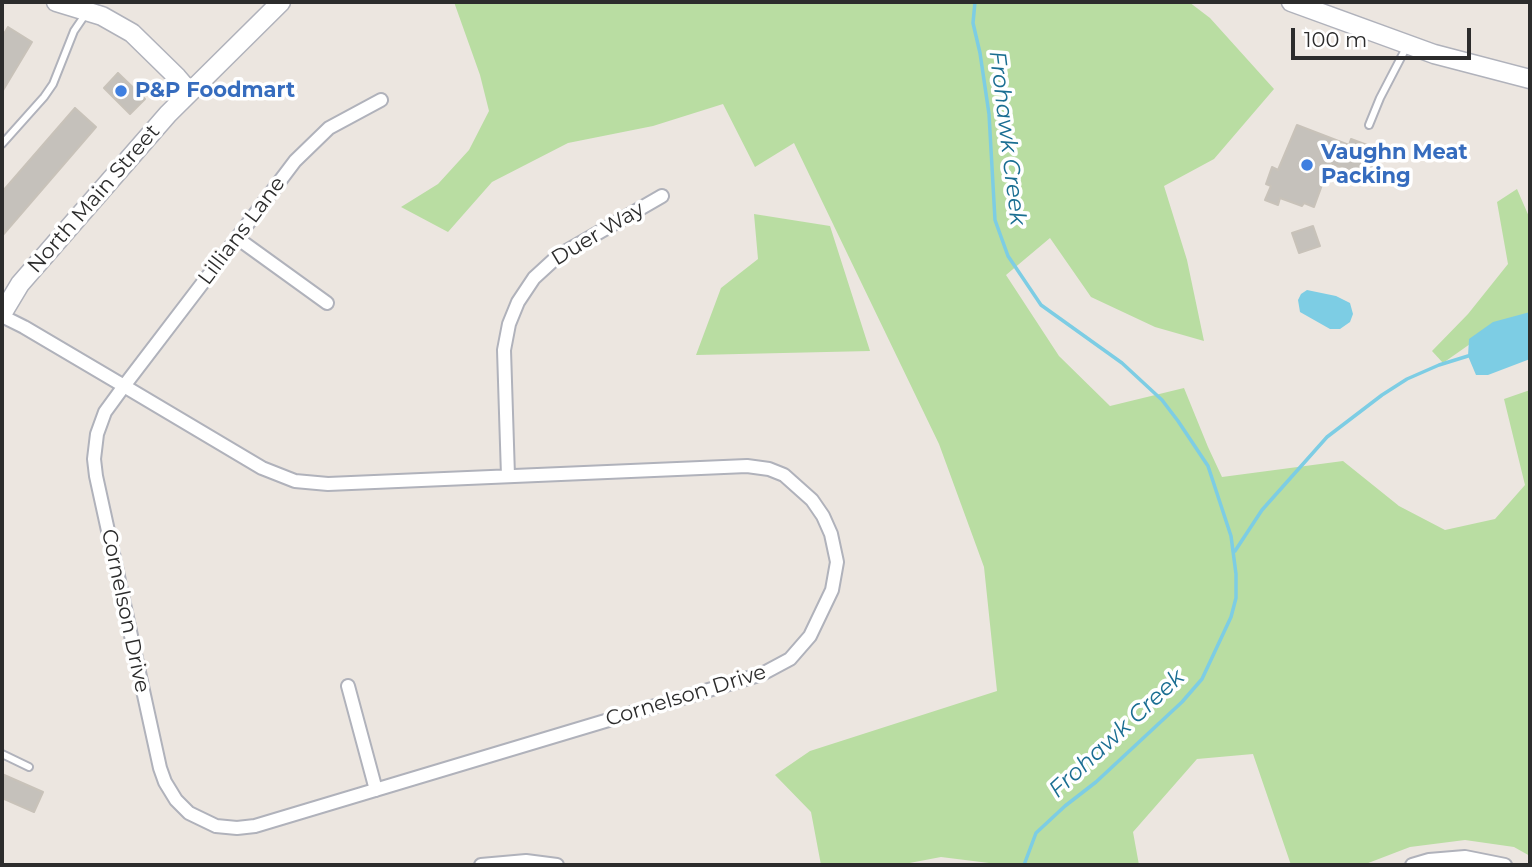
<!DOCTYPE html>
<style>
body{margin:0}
#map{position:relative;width:1532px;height:867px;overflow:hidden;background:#ece6e0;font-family:Montserrat,sans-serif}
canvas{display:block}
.frame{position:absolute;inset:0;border:4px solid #2c2c2c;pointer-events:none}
.scale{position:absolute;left:1291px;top:28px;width:180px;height:32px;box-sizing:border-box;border:4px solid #2c2c2c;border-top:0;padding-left:9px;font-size:21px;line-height:24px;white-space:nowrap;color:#2c2c2c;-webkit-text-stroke:5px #fff;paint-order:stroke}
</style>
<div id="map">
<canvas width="1532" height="867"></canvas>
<div class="frame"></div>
<div class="scale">100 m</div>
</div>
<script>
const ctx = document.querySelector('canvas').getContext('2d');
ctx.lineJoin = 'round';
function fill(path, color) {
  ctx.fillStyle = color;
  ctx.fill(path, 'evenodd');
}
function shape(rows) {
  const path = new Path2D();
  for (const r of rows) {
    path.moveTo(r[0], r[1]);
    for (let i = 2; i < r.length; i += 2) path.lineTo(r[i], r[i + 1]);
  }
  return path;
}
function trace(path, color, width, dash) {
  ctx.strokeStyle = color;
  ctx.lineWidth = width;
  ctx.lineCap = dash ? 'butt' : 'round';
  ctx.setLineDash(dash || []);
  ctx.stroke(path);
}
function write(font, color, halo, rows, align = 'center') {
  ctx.font = font + ' Montserrat,sans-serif';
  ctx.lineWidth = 7;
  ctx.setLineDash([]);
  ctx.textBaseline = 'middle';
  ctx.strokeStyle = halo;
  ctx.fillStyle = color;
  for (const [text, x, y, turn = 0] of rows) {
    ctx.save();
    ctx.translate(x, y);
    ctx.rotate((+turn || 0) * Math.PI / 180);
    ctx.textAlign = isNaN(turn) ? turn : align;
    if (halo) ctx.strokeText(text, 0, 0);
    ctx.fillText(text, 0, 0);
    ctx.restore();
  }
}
const green = shape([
 [454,2,1189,2,1210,18,1274,89,1214,159,1164,186,1187,260,1204,341,1155,327,1091,297,1050,238,1006,275,1059,356,1110,406,1184,388,1208,447,1222,477,1343,461,1399,506,1445,530,1495,519,1525,485,1504,399,1530,390,1530,856,1514,847,1465,840,1410,847,1363,865,1291,865,1253,754,1197,759,1133,832,1139,865,1005,865,941,857,899,865,821,865,811,812,775,775,810,751,997,691,984,567,939,444,794,143,755,167,723,104,653,126,568,143,492,182,448,232,401,207,438,184,469,150,489,111,480,75],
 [1517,189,1530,219,1530,313,1490,330,1443,363,1432,351,1468,314,1508,264,1497,202],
 [754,214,830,226,870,351,696,355,721,288,758,259]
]);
const water = shape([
 [1307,290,1336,296,1350,303,1353,314,1350,322,1340,329,1330,329,1300,312,1298,300,1301,294],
 [1530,312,1530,359,1488,375,1476,375,1468,356,1469,339,1493,322]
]);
const stream = shape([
 [975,2,973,23,980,53,989,114,995,220,1008,256,1041,305,1122,363,1162,400,1178,421,1208,466,1231,536,1236,574,1236,598,1231,617,1202,679,1182,702,1096,782,1065,806,1036,833,1024,865],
 [1235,551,1262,510,1327,437,1382,395,1407,379,1439,365,1468,356]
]);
const building = shape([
 [8,27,32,42,2,92,2,37,8,27],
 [118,73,145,99,130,114,104,88,118,73],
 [75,108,96,127,2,236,2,192,75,108],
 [1297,125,1349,145,1351,139,1378,149,1367,178,1330,163,1314,207,1304,203,1302,206,1280,198,1278,205,1265,200,1271,186,1266,184,1272,167,1278,170,1297,125],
 [1313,226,1320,246,1299,253,1292,233,1313,226],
 [2,774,43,792,34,812,2,798,2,774]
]);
const lane = shape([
 [1369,125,1380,98,1407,46],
 [2,144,44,97,53,84,74,31,87,12],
 [2,754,29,767]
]);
const street = shape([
 [237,238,327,303],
 [2,316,24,327,124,386,262,468,295,481,328,484,747,466,769,469,784,475,812,500,823,516,831,534,837,562,832,590,810,636,790,659,762,674,255,826,237,828,216,826,189,813,176,800,165,782,160,768,96,476,94,459,97,434,105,412,124,386,237,238,295,161,329,128,381,100],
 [508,476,504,350,509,324,518,302,534,278,558,256,662,196],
 [348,686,376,790],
 [481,865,526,861,557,865],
 [1412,865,1429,860,1465,857,1505,865]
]);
const secondary = shape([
 [56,2,102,16,132,33,177,77,189,91],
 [1291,2,1434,54,1530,79],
 [2,314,20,284,168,114,281,2]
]);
const markers = [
 [121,91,7,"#3f7fe0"],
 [1307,165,7,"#3f7fe0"]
];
const shopNames = [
 ["P&P Foodmart",135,91],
 ["Vaughn Meat",1321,153],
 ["Packing",1321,177]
];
const streetNames = [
 ["North Main Street",94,199,-49],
 ["Lillians Lane",242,231,-53],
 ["Duer Way",598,234,-31],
 ["Cornelson Drive",125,611,78],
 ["Cornelson Drive",686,696,-17]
];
const waterNames = [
 ["Frohawk Creek",1007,138,83],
 ["Frohawk Creek",1117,734,-43]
];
fill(green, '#b9dda2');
fill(water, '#7dcde4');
trace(stream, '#7dcde4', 3.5);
fill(building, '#c5c1bb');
trace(building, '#c8c2b9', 2);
trace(lane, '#b0b2bb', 10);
trace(street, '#b0b2bb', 16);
trace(secondary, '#b0b2bb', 21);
trace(lane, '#fff', 6);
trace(street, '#fff', 12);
trace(secondary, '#fff', 18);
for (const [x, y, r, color] of markers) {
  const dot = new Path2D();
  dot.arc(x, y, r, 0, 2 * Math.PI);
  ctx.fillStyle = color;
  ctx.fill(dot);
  trace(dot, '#fff', 2.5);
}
write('bold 21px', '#366cbe', '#fff', shopNames, 'left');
write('21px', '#2c2c2c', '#fff', streetNames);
write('italic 23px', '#1a6e92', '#fff', waterNames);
</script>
